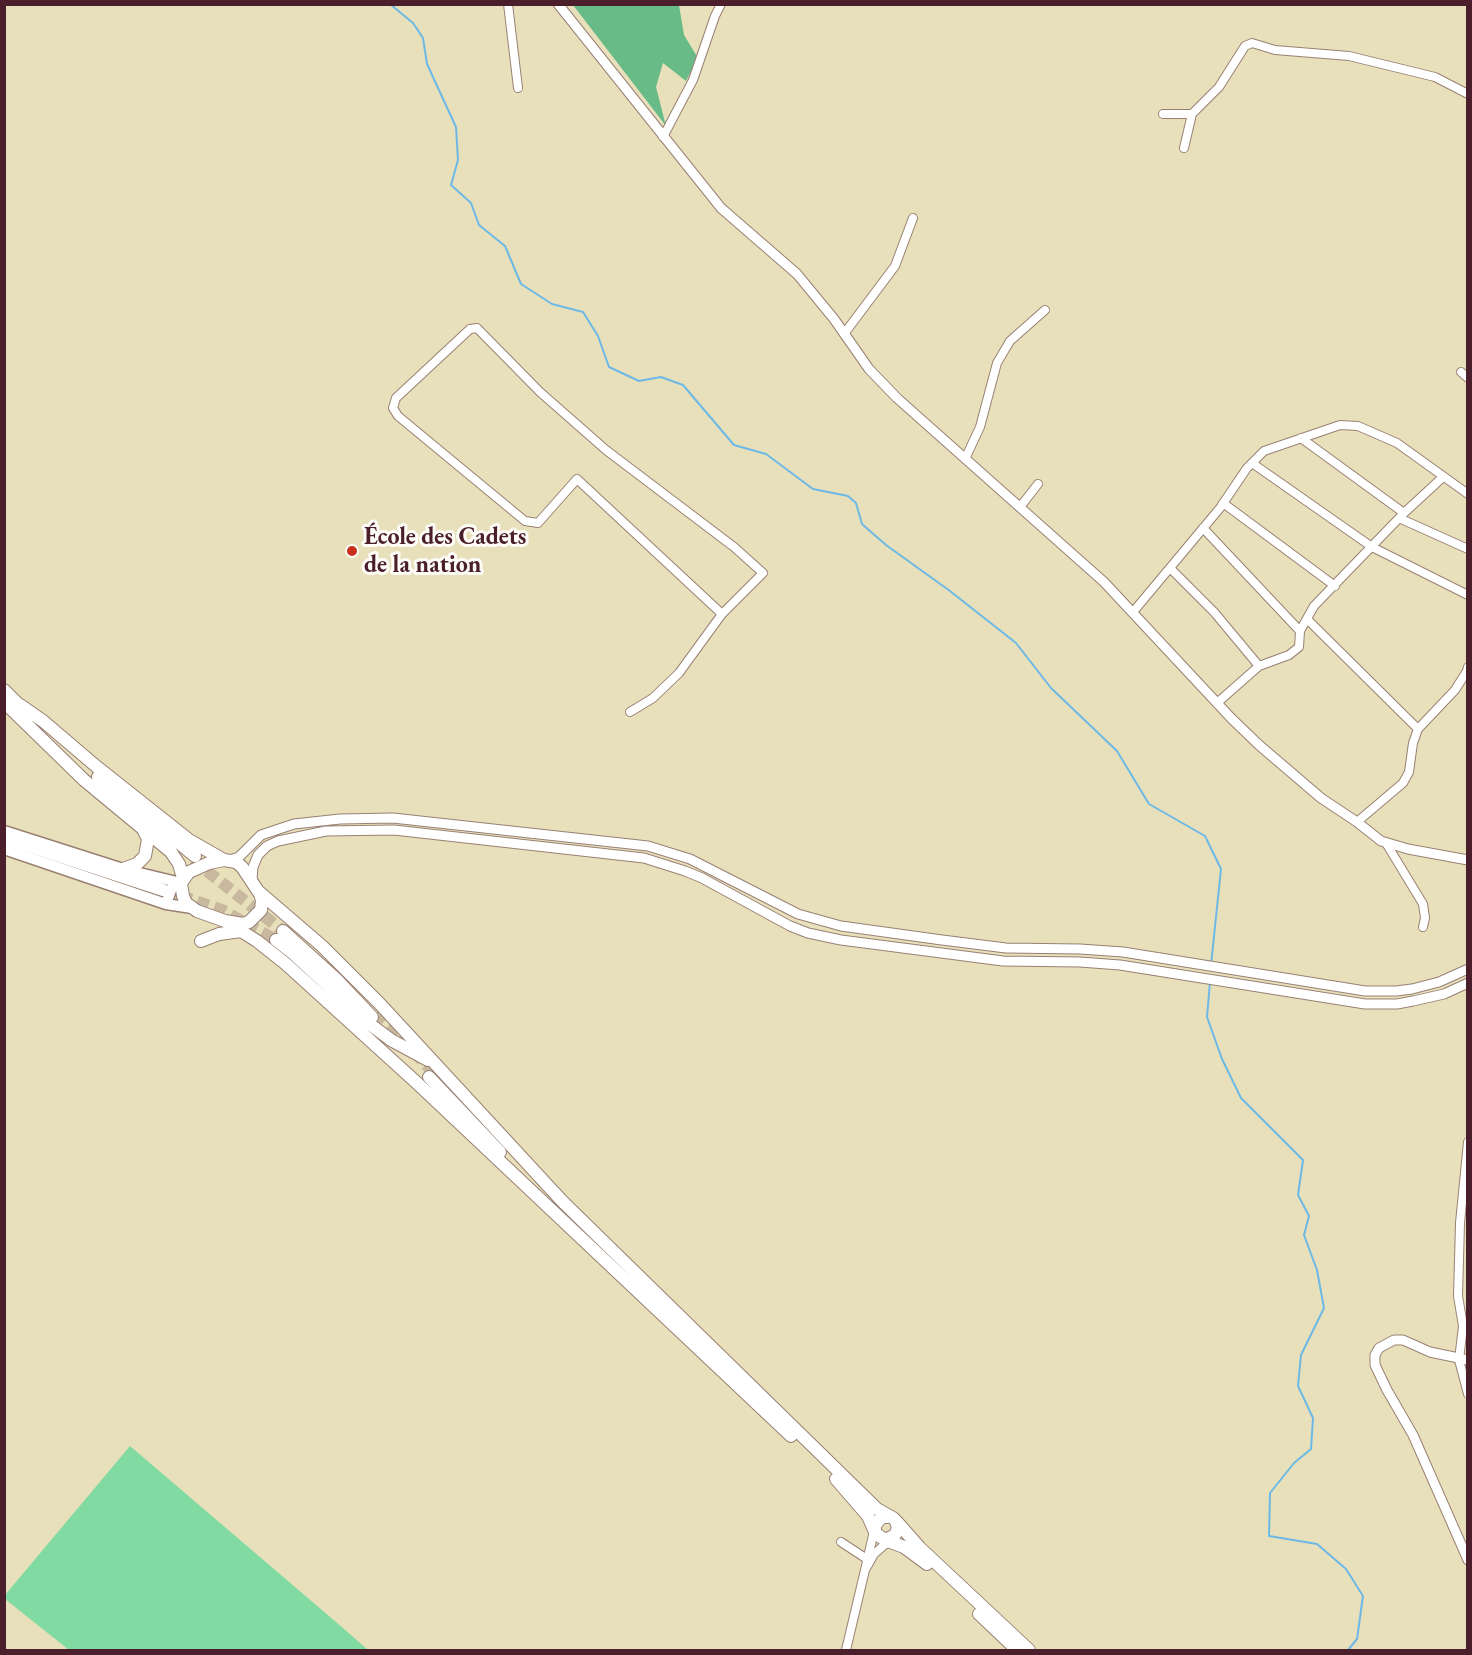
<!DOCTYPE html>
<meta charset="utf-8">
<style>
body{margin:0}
#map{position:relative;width:1472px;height:1655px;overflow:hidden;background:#e8e0bb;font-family:"EB Garamond",serif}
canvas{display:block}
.frame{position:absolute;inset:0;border:6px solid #4a1f2b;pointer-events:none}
</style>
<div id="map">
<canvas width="1472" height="1655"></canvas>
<div class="frame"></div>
</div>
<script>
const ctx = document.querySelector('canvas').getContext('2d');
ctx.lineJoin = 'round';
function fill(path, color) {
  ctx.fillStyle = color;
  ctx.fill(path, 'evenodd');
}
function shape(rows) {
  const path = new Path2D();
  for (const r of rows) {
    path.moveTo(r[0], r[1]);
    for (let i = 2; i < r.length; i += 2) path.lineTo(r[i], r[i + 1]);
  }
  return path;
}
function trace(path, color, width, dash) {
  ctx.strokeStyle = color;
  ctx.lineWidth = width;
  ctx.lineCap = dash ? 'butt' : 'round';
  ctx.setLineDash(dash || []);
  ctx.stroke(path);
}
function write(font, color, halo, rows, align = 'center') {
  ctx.font = font + ' "EB Garamond",serif';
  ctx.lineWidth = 6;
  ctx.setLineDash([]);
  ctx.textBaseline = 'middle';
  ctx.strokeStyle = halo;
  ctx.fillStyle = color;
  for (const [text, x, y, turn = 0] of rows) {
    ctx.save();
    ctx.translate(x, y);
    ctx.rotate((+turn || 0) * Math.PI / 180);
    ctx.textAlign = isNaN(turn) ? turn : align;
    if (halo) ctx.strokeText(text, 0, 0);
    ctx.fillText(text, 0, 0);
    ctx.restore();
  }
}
const green = shape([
 [130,1446,343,1628,368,1650,69,1650,5,1599,5,1595]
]);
const forest = shape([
 [573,5,679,5,684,35,698,58,686,81,663,63,656,87,666,126]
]);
const stream = shape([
 [390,4,413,23,423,38,427,64,456,127,458,160,451,185,471,203,479,225,505,246,521,284,552,304,583,312,598,336,609,367,639,381,661,377,683,385,734,445,766,454,813,489,848,496,856,503,862,524,886,545,950,591,1016,643,1051,688,1117,751,1149,804,1205,836,1221,869,1211,965],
 [1210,982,1207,1017,1222,1059,1241,1098,1303,1160,1298,1195,1309,1216,1304,1235,1317,1270,1324,1308,1301,1355,1298,1386,1313,1418,1311,1449,1294,1463,1270,1493,1269,1536,1317,1544,1346,1569,1363,1596,1357,1639,1348,1650]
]);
const primaryTunnel = shape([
 [193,860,283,931],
 [163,890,222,910,276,940],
 [377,1012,433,1072]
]);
const minor = shape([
 [508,4,518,88],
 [1163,114,1192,114],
 [663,137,693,80,715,16,721,4],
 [1184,148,1192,114,1219,87,1245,46,1252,43,1275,50,1349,56,1435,77,1468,94],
 [844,334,895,266,913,218],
 [1461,372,1468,378],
 [1301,438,1404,513],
 [965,459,980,427,997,363,1010,341,1045,310],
 [1252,463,1372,547,1468,595],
 [1223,503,1335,586],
 [1020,507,1038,484],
 [1399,518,1468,549],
 [1203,528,1300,631],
 [1170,568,1214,612,1259,666],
 [1133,612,1220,508,1247,468,1264,451,1340,425,1358,426,1397,443,1468,494],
 [1308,620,1418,729],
 [1217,703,1259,666,1289,655,1299,647,1300,631,1314,606,1404,513,1443,477],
 [630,712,653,698,679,673,722,614,763,573,734,547,606,450,540,392,477,328,470,329,396,398,393,408,398,416,525,521,538,523,577,479,722,614],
 [1357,822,1403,783,1409,772,1413,743,1418,729,1455,690,1467,671,1468,667],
 [1386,843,1423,904,1425,918,1423,927],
 [1468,1142,1460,1223,1458,1296,1463,1326,1459,1360,1468,1394],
 [874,1531,865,1570,874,1554,889,1541],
 [841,1542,870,1561],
 [846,1650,865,1570]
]);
const tertiary = shape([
 [558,4,721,208,797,274,834,319,869,369,897,398,1104,582,1231,718,1259,745,1321,798,1357,822,1381,841,1408,849,1468,860],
 [230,860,239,857,261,835,294,824,340,819,393,818,648,846,690,859,798,914,841,926,942,940,1006,948,1080,949,1123,952,1365,991,1396,991,1412,989,1439,982,1468,969],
 [252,880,253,867,258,855,267,846,278,841,326,831,394,830,644,858,685,871,702,878,790,926,808,933,841,940,1003,961,1080,962,1120,965,1365,1004,1397,1004,1413,1001,1444,994,1468,983],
 [1468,1360,1430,1352,1403,1340,1394,1340,1379,1348,1375,1355,1375,1365,1387,1390,1413,1435,1468,1560]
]);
const secondary = shape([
 [4,831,123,869,181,883],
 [4,849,166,904,192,908],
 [166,904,174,882]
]);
const primary = shape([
 [4,690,25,711],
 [4,702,84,780,171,852,179,864,183,878],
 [20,705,43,721,97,767,189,840,224,860],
 [98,777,195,856],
 [4,838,163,890],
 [224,860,236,862,242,867,260,894,262,900,261,910,249,922,243,924,225,921,197,911,186,903,183,896,181,883,189,872,209,863,224,860],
 [123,869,137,864,145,856,148,839,143,829],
 [258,891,322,946,380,1004,562,1201,877,1509,893,1518,896,1521,898,1528,895,1535,885,1540,875,1533,875,1525,882,1517,889,1517],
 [225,921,257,941,286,964,417,1083,791,1436],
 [283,931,336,979,372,1017],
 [276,940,294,954,367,1022,391,1040,428,1060],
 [201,941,219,934,241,931],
 [429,1077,500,1152],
 [836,1479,868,1516,875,1532],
 [897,1522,920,1548,1029,1650],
 [885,1540,904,1547,927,1564],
 [979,1614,1017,1650]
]);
const markers = [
 [352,551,6,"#c8321e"]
];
const poiNames = [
 ["École des Cadets",364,537],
 ["de la nation",364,565]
];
fill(green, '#80daa1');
fill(forest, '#68ba87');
trace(stream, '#6db9e6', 2);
trace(primaryTunnel, '#c8b99e', 12, [12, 6]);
trace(minor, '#998073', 10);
trace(tertiary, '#998073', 11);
trace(secondary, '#998073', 13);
trace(primary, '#998073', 14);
trace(minor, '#fff', 8);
trace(tertiary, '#fff', 9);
trace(secondary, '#fff', 10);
trace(primary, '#fff', 12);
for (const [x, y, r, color] of markers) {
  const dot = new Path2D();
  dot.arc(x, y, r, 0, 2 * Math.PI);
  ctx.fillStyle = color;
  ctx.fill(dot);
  trace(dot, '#fdfcf7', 2);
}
write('bold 24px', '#4a1f2b', '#fdfcf7', poiNames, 'left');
</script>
